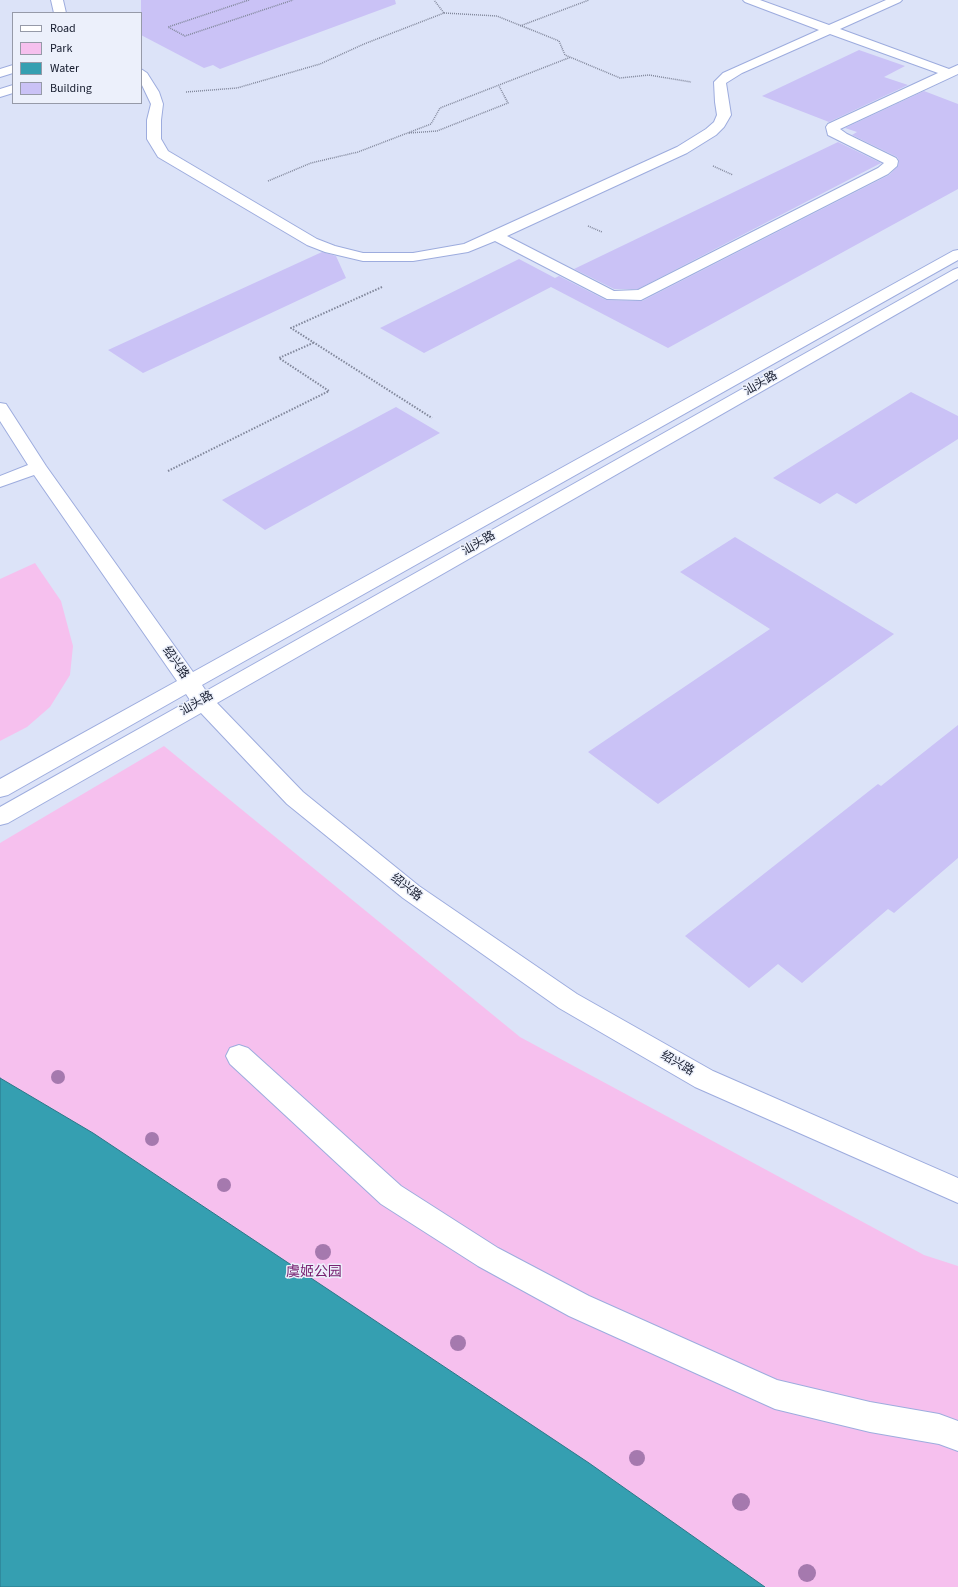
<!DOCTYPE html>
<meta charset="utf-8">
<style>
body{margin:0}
#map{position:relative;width:958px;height:1587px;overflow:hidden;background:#dce3f8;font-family:"Source Sans 3",sans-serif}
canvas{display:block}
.legend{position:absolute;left:12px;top:12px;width:130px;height:92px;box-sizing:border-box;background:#ecf0fb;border:1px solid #969aa8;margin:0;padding:5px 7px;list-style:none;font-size:12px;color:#141a2c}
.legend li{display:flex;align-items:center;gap:8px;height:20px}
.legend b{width:20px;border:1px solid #969aa8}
</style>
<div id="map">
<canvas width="958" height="1587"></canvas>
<ul class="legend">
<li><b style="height:5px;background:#fff"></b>Road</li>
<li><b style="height:11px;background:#f6c0ee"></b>Park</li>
<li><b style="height:11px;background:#359fb1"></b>Water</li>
<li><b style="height:11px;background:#cac2f6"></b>Building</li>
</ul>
</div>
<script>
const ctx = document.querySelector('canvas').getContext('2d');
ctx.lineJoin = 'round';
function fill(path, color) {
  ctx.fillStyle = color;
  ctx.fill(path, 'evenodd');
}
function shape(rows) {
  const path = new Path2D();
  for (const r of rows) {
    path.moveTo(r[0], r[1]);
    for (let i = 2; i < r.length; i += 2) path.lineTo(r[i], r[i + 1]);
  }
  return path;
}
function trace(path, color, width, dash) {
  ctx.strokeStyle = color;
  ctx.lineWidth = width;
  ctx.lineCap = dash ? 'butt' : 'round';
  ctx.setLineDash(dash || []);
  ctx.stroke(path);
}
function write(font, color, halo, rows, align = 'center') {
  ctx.font = font + ' "Source Sans 3","Noto Sans SC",sans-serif';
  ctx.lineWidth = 3;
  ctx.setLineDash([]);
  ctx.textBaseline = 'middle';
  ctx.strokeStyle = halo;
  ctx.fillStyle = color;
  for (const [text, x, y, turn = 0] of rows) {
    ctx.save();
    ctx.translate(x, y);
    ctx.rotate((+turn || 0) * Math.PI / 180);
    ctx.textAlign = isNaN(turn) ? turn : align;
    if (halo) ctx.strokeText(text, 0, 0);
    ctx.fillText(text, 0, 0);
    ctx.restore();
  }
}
const green = shape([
 [35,563,61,601,73,646,70,675,50,707,27,727,0,741,0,579],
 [164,746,520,1037,924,1255,958,1266,958,1587,0,1587,0,843]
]);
const water = shape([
 [0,1078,93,1133,589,1463,765,1587,0,1587,0,1078]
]);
const building = shape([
 [141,0,395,0,396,4,220,69,213,65,204,68,141,35],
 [859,50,905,66,884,77,908,85,829,122,762,96],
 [924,91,958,104,958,189,668,348,551,287,424,353,380,328,519,259,555,278,559,276,606,300,642,301,889,175,898,166,899,161,897,157,852,135,857,132,845,128],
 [838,142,881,163,638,289,614,289,574,269],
 [322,252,336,256,346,278,143,373,108,350],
 [911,392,958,416,958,439,856,504,837,493,820,504,773,478],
 [396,407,440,433,265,530,222,500],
 [735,537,894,634,658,804,588,752,770,629,680,572],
 [958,725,958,858,894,913,888,909,802,983,778,964,749,988,685,936,878,784,881,786]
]);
const pathFar1 = shape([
 [249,0,168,27,185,36,293,0],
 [444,13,497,16,559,41,565,55,620,78,649,75,691,82],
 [520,26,589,0],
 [186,92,237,88,320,64,364,44,444,13,434,0],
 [409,133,437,131,508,103,499,86],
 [713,166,733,175],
 [268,181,311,163,358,152,431,124,440,108,571,57],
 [588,226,602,232]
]);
const path = shape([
 [382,287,291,328,432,418],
 [168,471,329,391,279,358,313,343]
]);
const minor = shape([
 [51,0,63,0,66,13,54,13,51,0],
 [743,0,760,0,829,25,886,0,902,0,900,2,840,29,949,69,958,65,958,74,840,129,847,134,896,158,898,161,897,166,888,174,641,300,607,299,495,241,468,252,413,261,363,261,325,252,307,245,158,157,147,139,147,120,151,104,141,83,141,69,147,73,159,92,163,104,161,120,161,139,168,151,317,239,335,246,363,253,413,253,464,244,677,147,706,129,714,122,717,115,715,102,714,82,723,73,819,30,745,2,743,0],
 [830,34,938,73,828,124,826,127,828,135,884,163,878,168,638,290,614,291,507,236,687,153,716,135,724,127,731,115,726,83,742,73,830,34],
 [13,65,13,73,0,77,0,69,13,65],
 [13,85,13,93,0,97,0,89,13,85],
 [958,250,958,260,202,685,206,691,953,270,958,268,958,279,217,703,303,792,419,886,577,994,713,1071,958,1178,958,1203,695,1087,559,1008,403,898,287,804,201,713,8,823,0,825,0,807,190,700,186,694,8,795,0,797,0,779,177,681,34,475,0,487,0,476,28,465,0,421,0,403,6,404,46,466,193,672,953,251,958,250],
 [239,1045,248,1048,401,1186,498,1248,589,1296,777,1380,870,1402,939,1414,958,1421,958,1451,939,1444,870,1432,775,1409,569,1316,478,1266,381,1204,230,1064,226,1056,230,1048,239,1045]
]);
const trees = [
 [58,1077,7],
 [152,1139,7],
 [224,1185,7],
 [323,1252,8],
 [458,1343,8],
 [637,1458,8],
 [741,1502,9],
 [807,1573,9]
];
const streetNames = [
 ["汕头路",761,384,-30],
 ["汕头路",479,544,-30],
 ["绍兴路",175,663,55],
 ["汕头路",197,704,-30],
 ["绍兴路",406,888,38],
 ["绍兴路",677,1064,30]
];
const nearParknames = [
 ["虞姬公园",314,1273]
];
fill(green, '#f6c0ee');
fill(water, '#359fb1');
trace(water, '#2b7789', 1);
fill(building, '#cac2f6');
trace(minor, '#9dacde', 2);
trace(pathFar1, '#81879b', 1.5, [1, 1]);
trace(path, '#81879b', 2, [1.5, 1.5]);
fill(minor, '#fff');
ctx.fillStyle = '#a579ae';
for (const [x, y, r] of trees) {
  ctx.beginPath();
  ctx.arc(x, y, r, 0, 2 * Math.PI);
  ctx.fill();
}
write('12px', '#141a2c', '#ecf0fb', streetNames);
write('14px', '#782271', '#ecf0fb', nearParknames);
</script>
